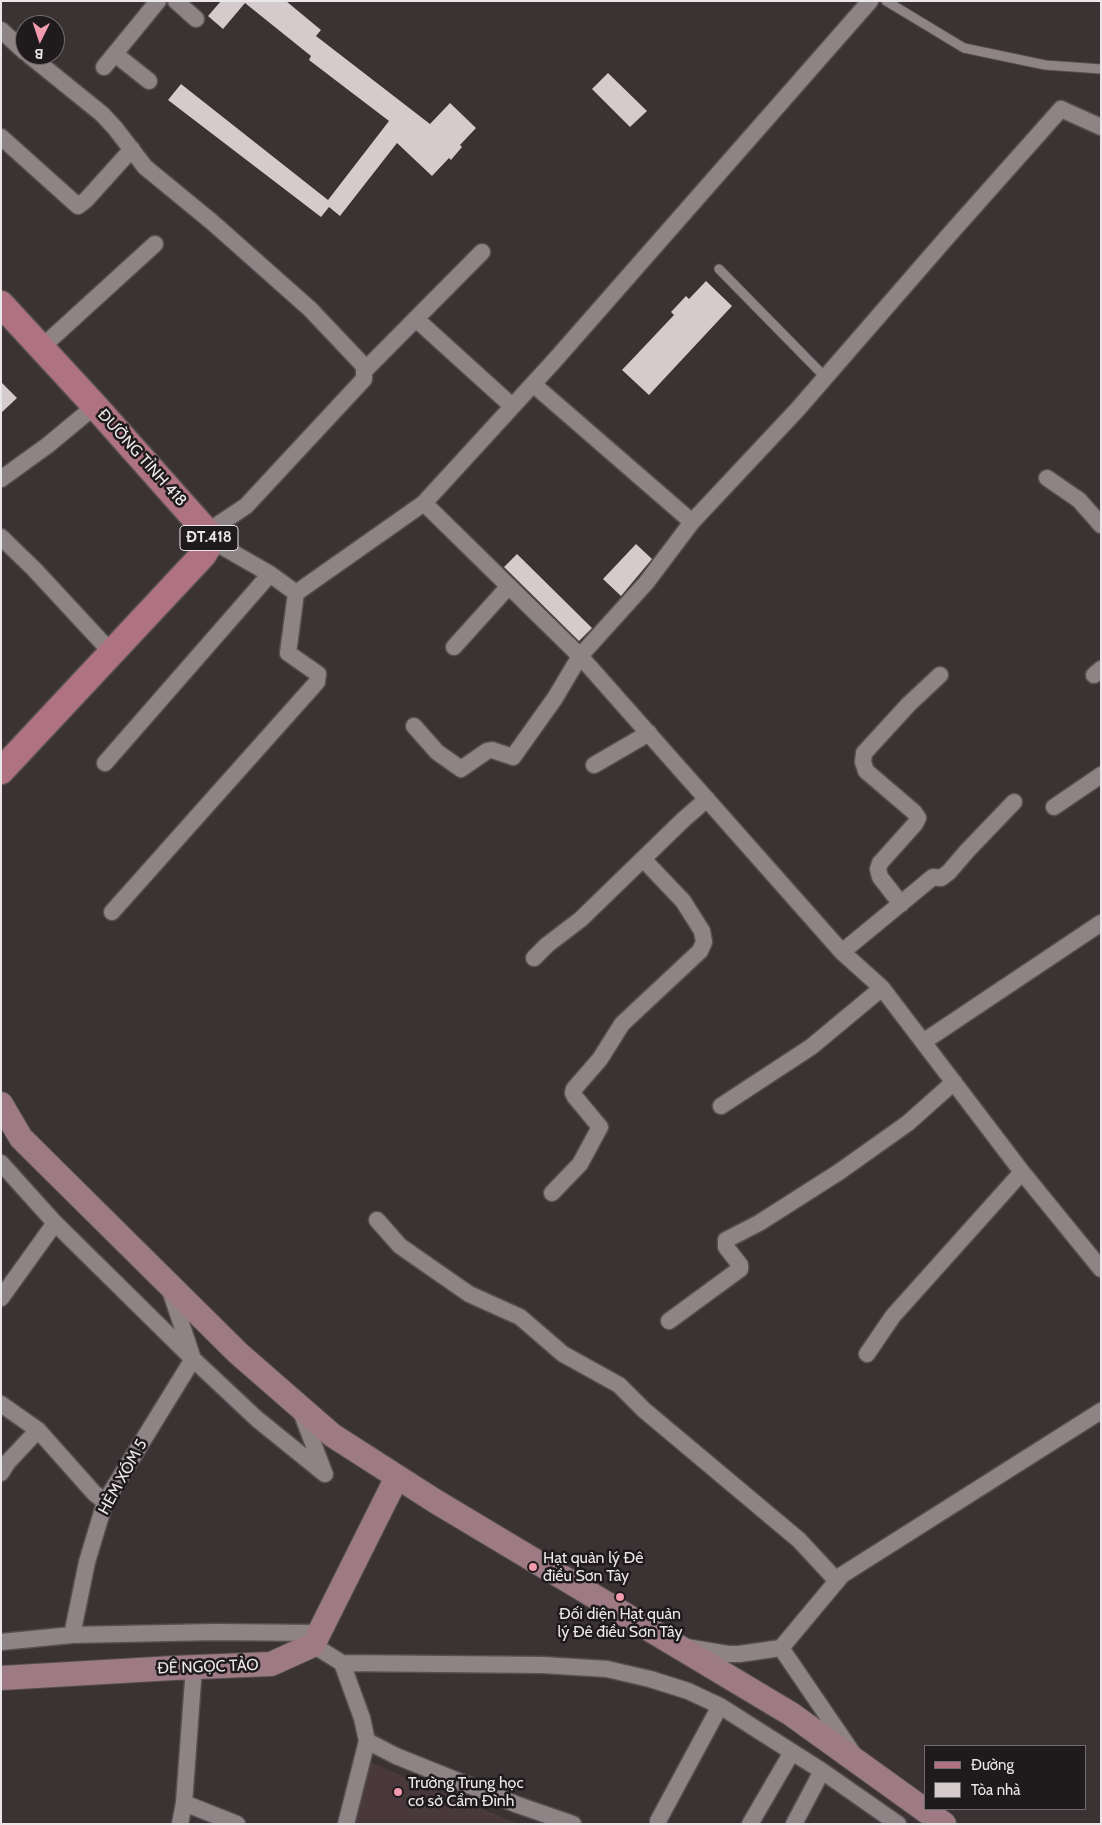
<!DOCTYPE html>
<meta charset="utf-8">
<style>
body{margin:0}
#map{position:relative;width:1102px;height:1825px;overflow:hidden;background:#3a3233;font-family:Cabin,sans-serif}
canvas{display:block}
.frame{position:absolute;inset:0;border:2px solid #ebe6e7;pointer-events:none}
.legend{position:absolute;left:924px;top:1745px;width:162px;height:65px;box-sizing:border-box;background:#1f1b1c;border:1px solid #716c6d;margin:0;padding:6px 9px;list-style:none;font-size:15px;color:#ebe6e7}
.legend li{display:flex;align-items:center;gap:10px;height:25px}
.legend b{width:25px;border:1px solid #716c6d}
.north{position:absolute;left:15px;top:15px;width:50px;height:50px;box-sizing:border-box;background:#1f1b1c;border:1px solid #716c6d;border-radius:50%;rotate:184deg;font-size:14px;font-weight:700;line-height:20px;text-align:center;color:#ebe6e7}
.north::after{content:'';display:block;margin:auto;width:18px;height:22px;background:#f29aae;clip-path:polygon(50% 0,100% 100%,50% 72%,0 100%)}
</style>
<div id="map">
<canvas width="1102" height="1825"></canvas>
<div class="frame"></div>
<ul class="legend">
<li><b style="height:6px;background:#af7281"></b>Đường</li>
<li><b style="height:14px;background:#d5cacc"></b>Tòa nhà</li>
</ul>
<div class="north">B</div>
</div>
<script>
const ctx = document.querySelector('canvas').getContext('2d');
ctx.lineJoin = 'round';
function fill(path, color) {
  ctx.fillStyle = color;
  ctx.fill(path, 'evenodd');
}
function shape(rows) {
  const path = new Path2D();
  for (const r of rows) {
    path.moveTo(r[0], r[1]);
    for (let i = 2; i < r.length; i += 2) path.lineTo(r[i], r[i + 1]);
  }
  return path;
}
function trace(path, color, width, dash) {
  ctx.strokeStyle = color;
  ctx.lineWidth = width;
  ctx.lineCap = dash ? 'butt' : 'round';
  ctx.setLineDash(dash || []);
  ctx.stroke(path);
}
function write(font, color, halo, rows, align = 'center') {
  ctx.font = font + ' Cabin,sans-serif';
  ctx.lineWidth = 5;
  ctx.setLineDash([]);
  ctx.textBaseline = 'middle';
  ctx.strokeStyle = halo;
  ctx.fillStyle = color;
  for (const [text, x, y, turn = 0] of rows) {
    ctx.save();
    ctx.translate(x, y);
    ctx.rotate((+turn || 0) * Math.PI / 180);
    ctx.textAlign = isNaN(turn) ? turn : align;
    if (halo) ctx.strokeText(text, 0, 0);
    ctx.fillText(text, 0, 0);
    ctx.restore();
  }
}
const built = shape([
 [367,1761,519,1824,340,1824]
]);
const building = shape([
 [221,1,286,1,321,30,316,36,430,124,450,103,476,128,460,145,462,147,451,160,449,158,432,176,397,143,340,216,329,207,321,217,168,100,181,84,328,200,389,121,309,60,311,56,245,3,223,29,208,16],
 [608,73,647,111,630,127,592,89],
 [706,281,732,306,649,395,622,370,674,315,671,312,686,296,689,299],
 [1,382,17,398,1,413],
 [636,544,652,559,621,596,603,579],
 [517,554,592,628,579,641,504,567]
]);
const lane = shape([
 [886,1,964,48,1045,65,1101,69],
 [719,269,825,377]
]);
const street = shape([
 [176,1,196,19],
 [1,30,25,52],
 [115,54,149,81],
 [29,55,102,114,115,128,145,167,212,222,310,309,364,366,364,379,246,506,207,532],
 [104,67,158,1],
 [1,137,78,206,86,200,132,149],
 [416,319,512,406],
 [42,347,155,244],
 [365,370,482,252],
 [533,384,692,522],
 [1047,478,1079,500,1101,525],
 [1,479,48,445,95,406],
 [424,503,580,656,842,952,882,988,1022,1172,1101,1269],
 [1,537,34,569,111,652],
 [209,539,270,574,296,593,424,503,555,360,870,1],
 [454,647,509,586],
 [1094,675,1101,669],
 [414,726,437,752,461,769,487,751,492,750,513,757,555,698,580,656,646,583,692,522,797,410,949,235,1061,109,1101,127],
 [105,763,270,574],
 [594,765,649,733],
 [1054,807,1101,775],
 [901,904,880,877,878,869,880,863,915,824,918,818,914,812,866,771,863,762,864,753,909,704,940,675],
 [112,912,317,682,318,674,288,653,296,593],
 [842,952,933,877,941,878,949,872,967,851,1014,802],
 [534,958,547,945,581,919,683,820,707,799],
 [923,1042,1101,923],
 [721,1106,811,1047,882,988],
 [1,1163,55,1223,193,1359,257,1419,325,1474],
 [552,1193,580,1164,600,1127,575,1097,573,1093,574,1089,600,1059,622,1024,700,951,704,942,702,931,683,901,644,860],
 [377,1220,400,1246,469,1294,520,1317,563,1354,619,1385,644,1410,799,1540,837,1581],
 [1,1298,55,1223],
 [669,1321,740,1269,740,1265,726,1247,726,1240,759,1223,839,1172,908,1123,954,1082],
 [867,1354,893,1316,1022,1172],
 [1,1404,38,1430,94,1493,105,1502],
 [300,1409,324,1472],
 [1,1473,8,1462,38,1430],
 [72,1635,87,1562,105,1502,193,1359,169,1287],
 [1,1642,72,1635,215,1632,319,1633],
 [313,1645,342,1663,543,1665,607,1669,650,1679,688,1691,720,1706,822,1771,898,1824],
 [686,1647,728,1654,739,1654,781,1648],
 [342,1663,362,1718,367,1741,396,1756,518,1805,573,1824],
 [852,1752,781,1648,842,1575,1101,1411],
 [184,1803,194,1667],
 [658,1821,720,1706],
 [180,1824,184,1803,237,1824],
 [346,1824,367,1741],
 [750,1824,792,1752],
 [794,1824,822,1771]
]);
const secondary = shape([
 [1,1104,21,1138,238,1353,332,1435,435,1501,791,1714,944,1824],
 [1,1678,173,1668,271,1664,313,1645,397,1477]
]);
const primary = shape([
 [1,304,95,406,207,532,209,539,208,547,203,555,1,771]
]);
const markers = [
 [533,1567,5,"#f29aae"],
 [620,1597,5,"#f29aae"],
 [398,1792,5,"#f29aae"]
];
const shields = [
 [209,538,58]
];
const shieldNames = [
 ["ĐT.418",209,538]
];
const streetNames = [
 ["ĐƯỜNG TỈNH 418",142,458,48],
 ["HẺM XÓM 5",123,1477,-61],
 ["ĐÊ NGỌC TẢO",208,1667,-2]
];
const poiNames = [
 ["Hạt quản lý Đê",543,1558],
 ["điều Sơn Tây",543,1576],
 ["Đối diện Hạt quản",620,1614,"center"],
 ["lý Đê điều Sơn Tây",620,1632,"center"],
 ["Trường Trung học",408,1783],
 ["cơ sở Cẩm Đình",408,1801]
];
fill(built, '#49393c');
fill(building, '#d5cacc');
trace(lane, '#564f50', 11);
trace(street, '#564f50', 19);
trace(secondary, '#564f50', 26);
trace(primary, '#564f50', 29);
trace(lane, '#8e8486', 9);
trace(street, '#8e8486', 16);
trace(secondary, '#9e7b84', 24);
trace(primary, '#af7281', 26);
for (const [x, y, r, color] of markers) {
  const dot = new Path2D();
  dot.arc(x, y, r, 0, 2 * Math.PI);
  ctx.fillStyle = color;
  ctx.fill(dot);
  trace(dot, '#1f1b1c', 2);
}
for (const [x, y, w] of shields) {
  const box = new Path2D();
  box.roundRect(x - w / 2, y - 12.5, w, 25, 4);
  ctx.fillStyle = '#1f1b1c';
  ctx.fill(box);
  trace(box, '#ebe6e7', 1);
}
write('bold 15px', '#ebe6e7', null, shieldNames);
write('16px', '#ebe6e7', '#1f1b1c', streetNames);
write('16px', '#ebe6e7', '#1f1b1c', poiNames, 'left');
</script>
